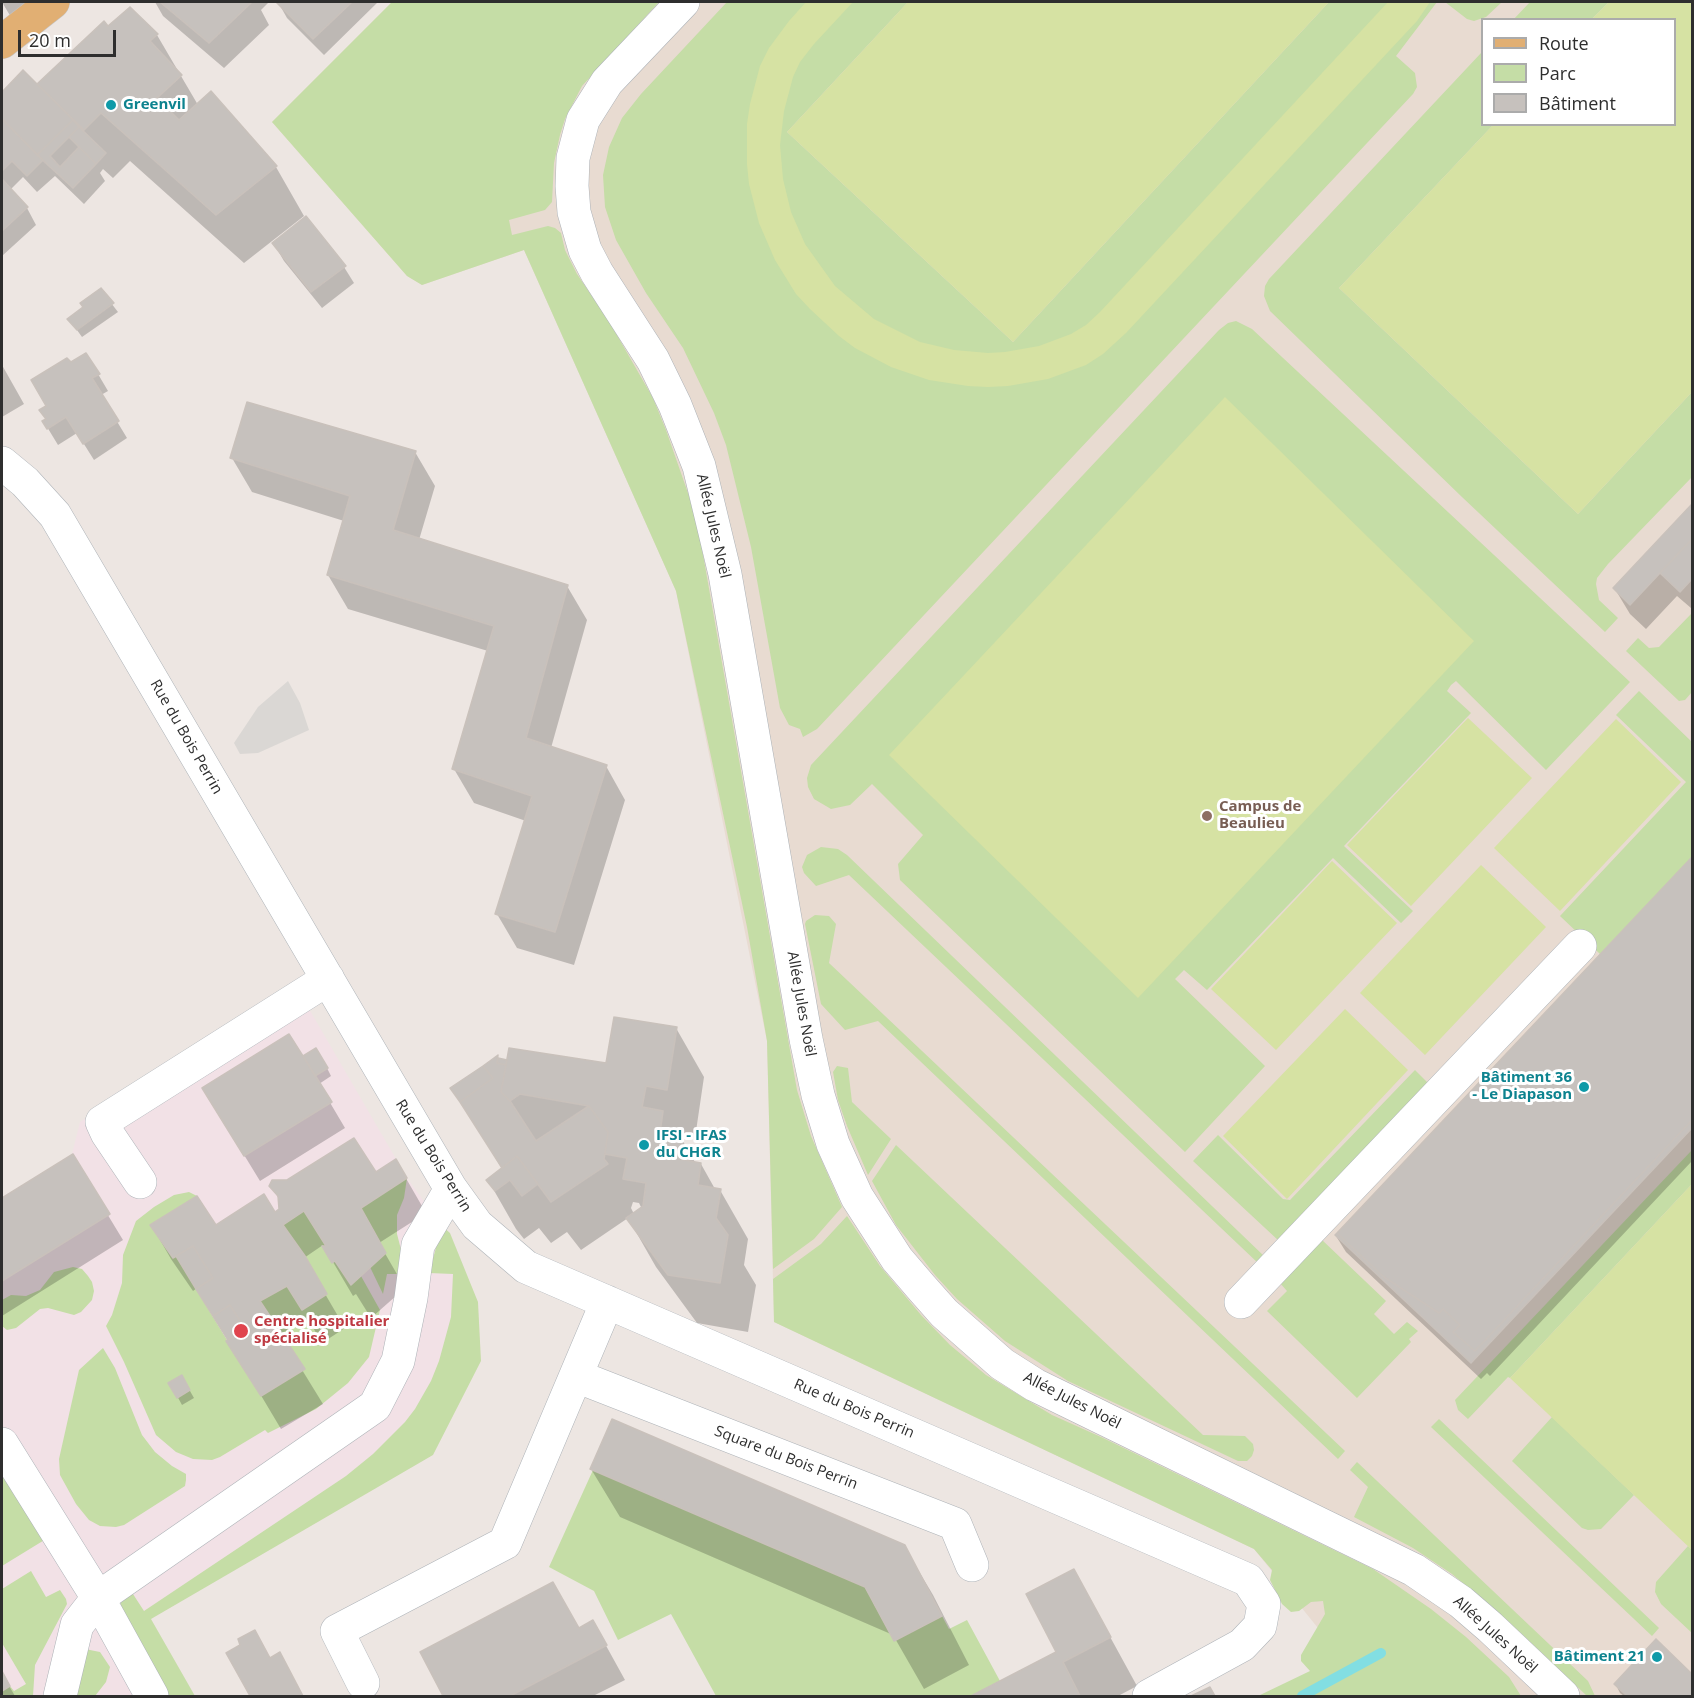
<!DOCTYPE html>
<meta charset="utf-8">
<style>
body{margin:0}
#map{position:relative;width:1694px;height:1698px;overflow:hidden;background:#ede6e2;font-family:"Open Sans",sans-serif}
canvas{display:block}
.frame{position:absolute;inset:0;border:3px solid #2e2e2e;pointer-events:none}
.legend{position:absolute;left:1481px;top:18px;width:195px;height:108px;box-sizing:border-box;background:#fff;border:2px solid #ababab;margin:0;padding:8px 10px;list-style:none;font-size:18px;color:#2e2e2e}
.legend li{display:flex;align-items:center;gap:12px;height:30px}
.legend b{width:30px;border:2px solid #ababab}
.scale{position:absolute;left:18px;top:30px;width:98px;height:27px;box-sizing:border-box;border:3px solid #2e2e2e;border-top:0;padding-left:8px;font-size:18px;line-height:21px;white-space:nowrap;color:#2e2e2e;-webkit-text-stroke:4px #fff;paint-order:stroke}
</style>
<div id="map">
<canvas width="1694" height="1698"></canvas>
<div class="frame"></div>
<ul class="legend">
<li><b style="height:8px;background:#e1af73"></b>Route</li>
<li><b style="height:16px;background:#c5dda6"></b>Parc</li>
<li><b style="height:16px;background:#c6c1bd"></b>Bâtiment</li>
</ul>
<div class="scale">20 m</div>
</div>
<script>
const ctx = document.querySelector('canvas').getContext('2d');
ctx.lineJoin = 'round';
function fill(path, color) {
  ctx.fillStyle = color;
  ctx.fill(path, 'evenodd');
}
function shape(rows) {
  const path = new Path2D();
  for (const r of rows) {
    path.moveTo(r[0], r[1]);
    for (let i = 2; i < r.length; i += 2) path.lineTo(r[i], r[i + 1]);
  }
  return path;
}
function trace(path, color, width, dash) {
  ctx.strokeStyle = color;
  ctx.lineWidth = width;
  ctx.lineCap = dash ? 'butt' : 'round';
  ctx.setLineDash(dash || []);
  ctx.stroke(path);
}
function write(font, color, halo, rows, align = 'center') {
  ctx.font = font + ' "Open Sans",sans-serif';
  ctx.lineWidth = 6;
  ctx.setLineDash([]);
  ctx.textBaseline = 'middle';
  ctx.strokeStyle = halo;
  ctx.fillStyle = color;
  for (const [text, x, y, turn = 0] of rows) {
    ctx.save();
    ctx.translate(x, y);
    ctx.rotate((+turn || 0) * Math.PI / 180);
    ctx.textAlign = isNaN(turn) ? turn : align;
    if (halo) ctx.strokeText(text, 0, 0);
    ctx.fillText(text, 0, 0);
    ctx.restore();
  }
}
const education = shape([
 [392,2,1692,2,1692,1696,1360,1696,1369,1691,1254,1549,774,1322,767,1041,676,591,524,250,422,285,407,276,272,122],
 [1482,20,1674,20,1674,124,1482,124]
]);
const medical = shape([
 [294,983,407,1178,442,1226,450,1233,478,1302,481,1361,433,1455,151,1619,195,1696,2,1696,2,1198,72,1154,80,1122]
]);
const green = shape([
 [392,2,659,2,582,86,565,119,560,135,554,163,552,202,545,210,509,220,512,235,548,226,555,228,561,233,565,250,577,274,610,323,653,398,666,430,689,496,701,543,797,1090,811,1136,842,1207,814,1239,773,1269,767,1041,747,927,676,591,524,250,422,285,407,276,272,122],
 [727,2,908,2,787,132,1013,342,1329,2,1437,2,1396,56,1415,73,1417,87,1413,94,817,729,803,737,800,729,789,725,780,708,751,547,726,445,714,413,683,348,646,293,616,240,605,207,603,175,609,147,622,118,641,94],
 [1445,2,1502,2,1486,17,1474,21,1467,19],
 [1530,2,1609,2,1592,19,1513,20],
 [1482,52,1482,124,1493,125,1339,288,1578,514,1692,392,1692,477,1608,564,1597,578,1596,584,1599,600,1618,618,1605,632,1462,497,1270,311,1264,296,1265,286,1269,279],
 [1236,321,1252,329,1630,682,1546,770,1456,681,1451,685,1447,691,1471,713,1344,846,1413,911,1401,923,1333,858,1207,990,1184,970,1175,979,1265,1066,1185,1152,900,880,898,864,923,835,872,784,850,805,831,809,814,799,808,787,807,778,811,765,1219,330,1228,323],
 [1692,613,1692,692,1685,700,1679,701,1626,651,1638,638,1649,648,1659,647],
 [1639,691,1692,742,1692,857,1600,954,1560,916,1686,782,1616,715],
 [821,847,838,849,847,855,1265,1257,1259,1264,849,875,816,886,804,873,802,867,807,855],
 [815,915,829,916,836,924,829,963,1345,1451,1338,1459,878,1021,845,1030,821,1004,805,924,806,921],
 [837,1066,848,1068,852,1102,891,1139,868,1175,847,1126,838,1100,833,1072],
 [1415,1070,1429,1084,1279,1241,1193,1161,1218,1135,1283,1199,1290,1200],
 [896,1145,1203,1435,1245,1436,1253,1444,1254,1450,1252,1456,1247,1461,1238,1461,1068,1381,1005,1341,957,1299,935,1275,896,1225,872,1181],
 [1692,1150,1692,1184,1510,1378,1508,1377,1468,1419,1458,1410,1455,1400],
 [407,1178,404,1198,397,1215,397,1234,405,1265,404,1274,387,1274,383,1294,370,1267,386,1253,361,1208],
 [189,1192,197,1196,150,1225,173,1257,176,1256,261,1396,305,1369,260,1301,287,1286,302,1310,283,1225,304,1211,326,1246,322,1246,332,1263,335,1261,351,1285,361,1276,380,1310,369,1357,348,1383,316,1409,268,1433,265,1430,220,1457,212,1460,193,1459,176,1452,156,1435,124,1362,106,1326,112,1315,122,1283,123,1255,136,1221,154,1207,174,1195],
 [847,1216,880,1266,921,1315,950,1345,986,1375,1052,1415,1101,1437,1373,1569,1431,1609,1466,1637,1509,1677,1521,1696,1258,1696,1310,1671,1301,1661,1301,1655,1325,1614,1323,1601,1311,1602,1299,1611,1291,1612,1282,1604,1270,1580,1272,1570,1254,1549,774,1322,773,1279,821,1244],
 [442,1226,450,1233,478,1302,481,1361,433,1455,151,1619,195,1696,169,1696,120,1605,123,1598,131,1591,144,1611,346,1476,373,1454,405,1422,415,1409,431,1381,439,1361,451,1317,453,1274,429,1273],
 [1321,1239,1386,1301,1374,1314,1394,1334,1407,1322,1418,1331,1409,1339,1411,1342,1357,1398,1267,1311,1287,1291,1280,1283],
 [73,1267,82,1269,88,1276,92,1282,94,1291,92,1300,81,1312,74,1315,48,1308,40,1309,16,1328,7,1330,2,1326,2,1300,11,1295,26,1296,40,1290,54,1272],
 [103,1348,115,1368,142,1435,155,1452,172,1466,186,1474,186,1480,185,1486,124,1525,116,1527,100,1526,89,1520,76,1504,60,1475,59,1459,79,1370],
 [1552,1417,1634,1495,1601,1529,1588,1530,1582,1528,1512,1461],
 [1439,1419,1659,1628,1652,1636,1431,1427],
 [1357,1462,1588,1681,1595,1696,1587,1696,1508,1621,1452,1574,1413,1548,1354,1517,1368,1487,1350,1470],
 [2,1468,46,1539,2,1566],
 [593,1470,865,1587,894,1641,942,1616,949,1629,967,1620,1000,1681,971,1696,716,1696,671,1614,618,1640,594,1591,549,1567],
 [1688,1546,1692,1550,1692,1633,1661,1604,1655,1592,1656,1582],
 [31,1571,46,1597,60,1590,66,1599,67,1604,35,1665,33,1696,2,1696,2,1691,10,1686,14,1691,26,1684,2,1643,2,1589],
 [85,1649,100,1652,110,1667,106,1682,95,1696,71,1696]
]);
const pitch = shape([
 [806,2,853,2,814,44,800,62,793,77,784,111,780,145,783,179,791,212,805,244,835,286,874,319,920,342,954,350,988,353,1005,352,1039,346,1071,334,1086,325,1100,312,1388,2,1430,2,1417,21,1126,333,1103,354,1086,365,1048,379,1008,386,988,387,968,386,929,380,891,367,855,348,839,336,810,309,796,294,775,260,759,223,749,184,747,164,747,124,750,104,760,66,769,48,789,21],
 [908,2,1329,2,1013,342,787,132],
 [1609,2,1692,2,1692,392,1578,514,1339,288,1493,125,1674,124,1674,20,1592,19],
 [1225,397,1474,641,1138,998,889,755],
 [1468,718,1532,778,1411,906,1347,845],
 [1616,719,1681,782,1560,911,1494,848],
 [1332,861,1397,923,1276,1050,1211,989],
 [1481,865,1546,927,1425,1055,1360,993],
 [1345,1009,1408,1070,1287,1199,1223,1136],
 [1692,1184,1692,1550,1510,1378]
]);
const plaza = shape([
 [288,681,300,703,309,730,258,753,240,754,234,743,258,707]
]);
const shadow = shape([
 [2,2,34,2,12,19],
 [155,2,269,2,261,10,269,25,224,68,163,16],
 [278,2,378,2,324,55,287,18],
 [130,9,157,35,198,105,276,167,304,216,244,263,130,161,113,178,103,169,100,173,105,181,84,204,55,176,37,192,23,177,10,190,27,208,36,225,2,256,2,94,23,72,37,86,104,24,108,28],
 [274,244,344,267,354,283,322,308,284,261],
 [101,290,118,312,82,337,69,319,85,307],
 [71,364,98,374,108,391,101,395,127,438,94,460,77,433,58,445,44,422,47,420,48,406],
 [2,365,24,404,2,417],
 [415,452,435,486,419,540,567,586,587,620,551,748,606,766,625,800,574,965,517,948,497,914,526,821,474,803,454,769,488,651,348,609,328,575,344,521,252,492,232,458],
 [1692,507,1692,606,1691,608,1677,596,1646,629,1630,614,1615,589],
 [1692,859,1692,1161,1490,1376,1487,1373,1481,1379,1346,1252,1336,1236],
 [676,1028,704,1077,695,1138,680,1136,696,1164,701,1164,715,1189,720,1190,748,1239,744,1265,756,1285,748,1332,697,1323,656,1267,628,1218,581,1250,567,1232,551,1243,539,1228,524,1239,516,1229,488,1180,502,1169,466,1109,485,1066,498,1057,500,1060,607,1064],
 [633,1202,639,1203,642,1209,634,1214,631,1208],
 [327,1068,331,1076,319,1084,345,1128,260,1181,219,1114],
 [72,1156,123,1240,2,1316,2,1200],
 [396,1161,426,1213,379,1243,405,1288,371,1318,356,1294,353,1296,323,1245,304,1258,345,1328,322,1343,308,1319,280,1334,323,1404,281,1429,197,1288,193,1291,171,1259,152,1226,215,1227,274,1214,280,1210,280,1201,271,1185,375,1174],
 [182,1377,194,1398,182,1405,170,1383],
 [591,1469,904,1546,933,1595,969,1665,924,1689,893,1635,620,1517],
 [1074,1571,1137,1686,1118,1696,975,1696,1058,1652],
 [593,1622,625,1680,593,1696,445,1696,422,1652,578,1629],
 [1656,1641,1692,1676,1692,1696,1624,1696,1620,1693,1616,1685],
 [242,1646,270,1659,294,1680,303,1696,252,1696,228,1653],
 [2,1674,15,1696,2,1696]
]);
const stream = shape([
 [1302,1696,1381,1653]
]);
const building = shape([
 [160,2,252,2,209,43,160,2],
 [276,2,352,2,313,39,276,2],
 [130,7,158,34,150,41,182,75,157,98,179,120,211,91,277,166,216,215,101,113,84,130,37,84,104,21,108,26,130,7],
 [23,70,73,120,37,155,2,119,2,92,23,70],
 [2,119,43,160,27,176,12,161,2,171,2,119],
 [73,120,79,127,50,156,60,167,79,147,96,164,73,188,37,155,73,120],
 [79,127,106,153,96,164,69,137,79,127],
 [2,179,28,207,2,231,2,179],
 [306,216,346,266,311,292,272,243,306,216],
 [101,288,114,303,77,330,67,319,83,307,80,303,101,288],
 [86,353,100,374,92,378,119,421,83,444,66,417,47,429,42,421,46,419,39,410,46,406,31,380,67,358,71,362,86,353],
 [247,402,416,451,393,530,568,585,526,738,607,765,555,932,495,914,532,796,452,769,494,626,327,575,350,496,230,458,247,402],
 [1692,504,1692,539,1630,605,1613,588,1692,504],
 [1692,539,1692,579,1680,592,1660,573,1692,539],
 [1692,857,1692,1120,1475,1351,1453,1332,1460,1325,1443,1309,1439,1313,1384,1277,1337,1233,1692,857],
 [614,1017,677,1027,667,1090,646,1086,642,1107,663,1111,660,1133,683,1137,679,1159,701,1163,698,1185,721,1189,716,1218,728,1235,720,1283,668,1275,626,1218,643,1206,646,1183,623,1179,627,1158,605,1154,608,1132,589,1106,520,1094,510,1101,501,1092,509,1048,606,1063,614,1017],
 [289,1034,332,1102,244,1156,202,1088,289,1034],
 [316,1048,328,1068,315,1076,303,1056,316,1048],
 [498,1055,497,1063,506,1065,501,1092,510,1101,536,1141,589,1106,608,1132,604,1159,608,1164,551,1202,517,1156,502,1168,460,1102,493,1078,483,1066,498,1055],
 [498,1058,507,1060,506,1065,497,1063,498,1058],
 [483,1066,493,1078,460,1102,450,1088,483,1066],
 [1692,1120,1692,1128,1471,1363,1335,1235,1337,1233,1384,1277,1439,1313,1443,1309,1460,1325,1453,1332,1475,1351,1692,1120],
 [354,1138,376,1172,396,1159,407,1178,361,1208,386,1253,351,1285,335,1261,332,1263,322,1246,326,1246,304,1211,283,1225,305,1256,327,1294,302,1310,287,1286,260,1301,305,1369,261,1396,226,1341,245,1329,230,1305,213,1316,196,1289,213,1278,193,1246,173,1258,150,1225,197,1196,216,1225,264,1194,275,1212,279,1209,278,1196,269,1186,272,1180,287,1180,354,1138],
 [73,1154,110,1214,2,1281,2,1198,73,1154],
 [517,1156,538,1184,522,1196,510,1180,495,1191,486,1180,517,1156],
 [193,1246,213,1278,196,1289,176,1256,193,1246],
 [230,1305,245,1329,228,1340,213,1316,230,1305],
 [182,1375,190,1390,177,1398,168,1383,182,1375],
 [612,1419,905,1545,942,1616,894,1641,865,1587,590,1469,612,1419],
 [1074,1569,1111,1637,1063,1662,1080,1696,971,1696,1056,1652,1026,1594,1074,1569],
 [553,1582,579,1628,593,1620,607,1645,510,1696,443,1696,420,1652,553,1582],
 [255,1630,270,1658,280,1652,303,1696,250,1696,226,1653,240,1645,238,1639,255,1630],
 [1656,1639,1692,1674,1692,1696,1627,1696,1614,1684,1656,1639],
 [2,1671,10,1686,2,1691,2,1671],
 [1210,1687,1215,1696,1191,1696,1210,1687]
]);
const minor = shape([
 [683,2,607,82,583,120,573,158,572,186,574,212,585,250,597,273,653,360,675,405,699,466,725,574,806,1039,818,1095,833,1144,857,1197,897,1259,921,1287,944,1313,1002,1364,1035,1385,1414,1570,1461,1602,1490,1627,1563,1696],
 [2,463,25,482,55,515,451,1189,477,1225,526,1267,1248,1580,1264,1604,1260,1626,1242,1645,1149,1696],
 [140,1182,107,1133,102,1122,328,979],
 [1241,1302,1580,946],
 [576,1376,955,1524,972,1565],
 [2,1444,98,1598,152,1696],
 [363,1683,337,1631,505,1543,607,1302],
 [60,1696,77,1625,98,1598,375,1406,398,1361,411,1298,418,1245,451,1189]
]);
const major = shape([
 [2,42,53,2]
]);
const markers = [
 [111,105,6,"#0f9aa8"],
 [1207,816,6,"#8d6e63"],
 [1584,1087,6,"#0f9aa8"],
 [644,1145,6,"#0f9aa8"],
 [241,1331,8,"#e0444e"],
 [1657,1657,6,"#0f9aa8"]
];
const cultureNames = [
 ["Greenvil",123,105],
 ["Bâtiment 36",1572,1078,"right"],
 ["- Le Diapason",1572,1095,"right"],
 ["IFSI - IFAS",656,1136],
 ["du CHGR",656,1153],
 ["Bâtiment 21",1645,1657,"right"]
];
const streetNames = [
 ["Allée Jules Noël",713,526,77],
 ["Rue du Bois Perrin",186,737,60],
 ["Allée Jules Noël",801,1004,80],
 ["Rue du Bois Perrin",433,1156,58],
 ["Allée Jules Noël",1072,1401,27],
 ["Rue du Bois Perrin",854,1409,23],
 ["Square du Bois Perrin",786,1458,21],
 ["Allée Jules Noël",1495,1635,42]
];
const educationNames = [
 ["Campus de",1219,807],
 ["Beaulieu",1219,824]
];
const healthNames = [
 ["Centre hospitalier",254,1322],
 ["spécialisé",254,1339]
];
fill(education, '#e8dbd1');
fill(medical, '#f2e1e6');
fill(green, '#c5dda6');
fill(pitch, '#d6e2a3');
fill(plaza, '#dad7d4');
fill(shadow, '#0003');
trace(stream, '#82dee2', 10);
fill(building, '#c6c1bd');
trace(building, '#c9c1bb', 1.5);
trace(minor, '#aeb3b8', 34);
trace(major, '#c4c4c4', 34);
trace(minor, '#fff', 33);
trace(major, '#e1af73', 33);
for (const [x, y, r, color] of markers) {
  const dot = new Path2D();
  dot.arc(x, y, r, 0, 2 * Math.PI);
  ctx.fillStyle = color;
  ctx.fill(dot);
  trace(dot, '#fff', 2);
}
write('bold 15px', '#0d838f', '#fff', cultureNames, 'left');
write('15px', '#2e2e2e', '#fff', streetNames);
write('bold 15px', '#785e54', '#fff', educationNames, 'left');
write('bold 15px', '#be3a42', '#fff', healthNames, 'left');
</script>
